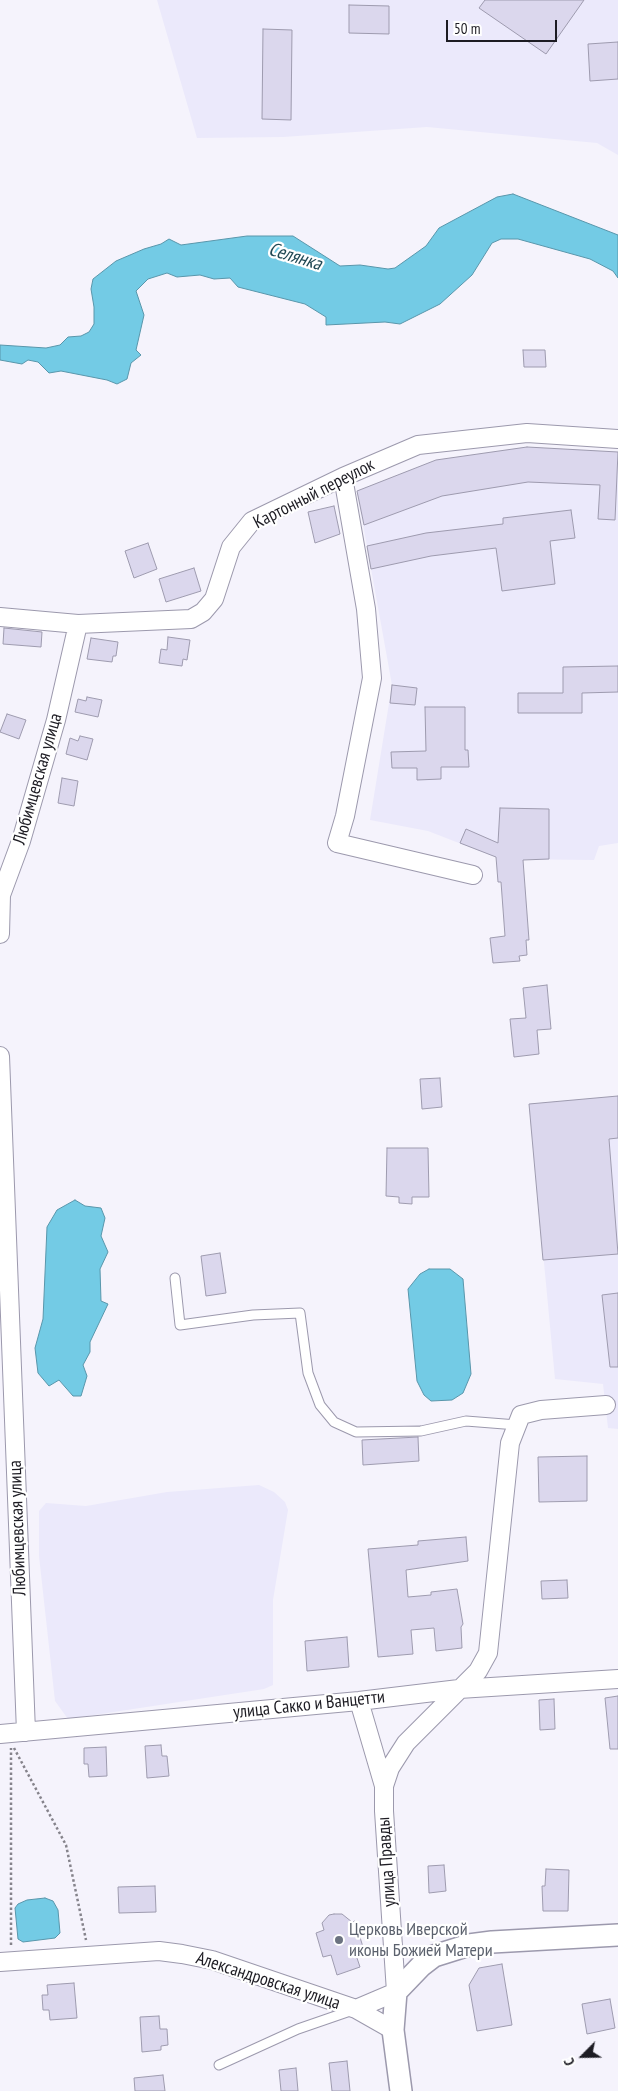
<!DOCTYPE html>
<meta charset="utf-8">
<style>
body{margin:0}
#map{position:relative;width:618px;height:2091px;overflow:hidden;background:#f5f3fc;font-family:"PT Sans Narrow",sans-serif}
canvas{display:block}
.north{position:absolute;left:558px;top:2031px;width:50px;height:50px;-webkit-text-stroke:4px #fff;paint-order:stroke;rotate:247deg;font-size:14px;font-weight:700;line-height:20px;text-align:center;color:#1d1c23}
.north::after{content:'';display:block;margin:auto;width:18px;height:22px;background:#1d1c23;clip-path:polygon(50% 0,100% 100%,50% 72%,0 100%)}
.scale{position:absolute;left:446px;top:20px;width:111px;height:22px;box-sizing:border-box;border:2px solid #1d1c23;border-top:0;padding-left:6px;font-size:15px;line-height:18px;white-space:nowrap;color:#1d1c23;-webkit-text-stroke:4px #fff;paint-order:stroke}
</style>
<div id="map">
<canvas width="618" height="2091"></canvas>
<div class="north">С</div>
<div class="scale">50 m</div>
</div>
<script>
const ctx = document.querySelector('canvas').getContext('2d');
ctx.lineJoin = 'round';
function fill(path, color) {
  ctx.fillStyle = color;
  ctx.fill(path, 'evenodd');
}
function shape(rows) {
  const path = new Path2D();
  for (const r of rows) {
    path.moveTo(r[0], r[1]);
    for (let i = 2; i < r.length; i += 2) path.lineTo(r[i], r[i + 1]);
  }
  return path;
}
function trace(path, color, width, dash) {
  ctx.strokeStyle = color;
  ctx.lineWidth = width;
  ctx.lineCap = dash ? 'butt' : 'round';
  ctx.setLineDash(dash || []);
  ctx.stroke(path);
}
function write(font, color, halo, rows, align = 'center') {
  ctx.font = font + ' "PT Sans Narrow",sans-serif';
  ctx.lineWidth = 4.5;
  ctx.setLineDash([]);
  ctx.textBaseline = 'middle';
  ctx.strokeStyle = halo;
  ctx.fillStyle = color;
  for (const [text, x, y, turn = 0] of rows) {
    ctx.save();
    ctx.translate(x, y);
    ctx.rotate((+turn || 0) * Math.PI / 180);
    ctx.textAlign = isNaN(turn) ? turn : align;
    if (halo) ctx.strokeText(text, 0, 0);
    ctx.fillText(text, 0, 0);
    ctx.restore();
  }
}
const built = shape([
 [157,0,618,0,618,155,597,143,427,127,283,137,197,138],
 [527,447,618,452,618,843,599,846,594,860,500,859,428,831,370,820,392,685,357,491,436,460],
 [618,1096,618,1429,608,1428,603,1384,555,1379,529,1104],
 [259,1485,274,1492,285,1502,288,1510,273,1600,273,1685,264,1689,68,1719,55,1701,39,1556,39,1511,46,1503,86,1506,167,1492]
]);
const water = shape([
 [513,194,618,235,618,278,613,271,590,259,518,239,501,239,492,243,472,275,440,304,400,324,385,322,326,325,326,317,305,304,238,287,230,278,214,279,200,275,177,277,167,273,148,279,136,291,144,315,136,350,141,355,131,363,127,379,117,384,107,380,61,371,49,373,38,362,28,360,22,364,0,360,0,345,46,348,60,345,68,337,81,336,89,332,94,324,94,307,91,289,93,279,116,261,144,249,161,244,169,239,181,245,247,236,293,236,340,266,360,265,388,269,395,268,426,246,439,228,497,197,513,194],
 [75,1200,85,1206,101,1208,105,1218,101,1236,108,1252,100,1269,101,1301,108,1304,90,1342,90,1352,83,1365,87,1376,81,1396,73,1396,59,1380,49,1386,38,1373,35,1348,43,1319,47,1227,57,1210,75,1200],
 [429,1269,450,1269,463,1279,471,1374,463,1393,452,1400,431,1401,424,1395,417,1381,408,1289,420,1274,429,1269],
 [45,1898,53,1901,58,1910,60,1933,55,1938,23,1942,18,1939,15,1908,18,1904,27,1900,45,1898]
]);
const building = shape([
 [485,0,584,0,546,54,479,8,485,0],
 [349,5,389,6,389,34,349,33,349,5],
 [263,29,292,30,291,120,262,119,263,29],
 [618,42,618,79,590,81,588,44,618,42],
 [523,350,545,350,546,367,524,367,523,350],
 [527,447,618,452,615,520,598,519,600,485,528,482,442,496,364,525,357,491,436,460,527,447],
 [334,506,340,534,315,543,308,512,334,506],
 [571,510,575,538,550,541,555,584,502,591,496,548,431,556,371,569,367,546,426,533,503,524,503,518,571,510],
 [148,543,157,569,134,578,125,551,148,543],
 [194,568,201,591,166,602,159,579,194,568],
 [4,628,42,632,41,647,3,644,4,628],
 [168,637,190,640,187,660,183,659,182,666,159,663,161,649,167,650,168,637],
 [91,638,118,642,116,656,113,656,112,662,87,659,91,638],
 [618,666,618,692,582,693,582,713,518,713,518,693,563,693,563,667,618,666],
 [392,685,417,688,415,705,390,703,392,685],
 [87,697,102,700,98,717,75,712,78,699,86,701,87,697],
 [425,707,465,707,465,750,468,750,469,767,441,767,441,779,417,780,417,768,392,768,391,752,426,751,425,707],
 [7,714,26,720,19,739,0,732,7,714],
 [80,736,93,739,87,760,66,754,70,738,78,741,80,736],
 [62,778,78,781,74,806,58,803,62,778],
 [500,808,549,809,549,859,523,860,529,940,526,940,527,955,519,956,520,961,493,963,490,938,505,936,501,882,498,882,496,857,460,843,466,829,498,843,500,808],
 [547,985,551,1029,537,1030,539,1054,514,1057,510,1019,526,1018,523,988,547,985],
 [440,1078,442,1107,422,1109,420,1079,440,1078],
 [618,1096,618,1138,609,1139,618,1254,543,1260,529,1104,618,1096],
 [387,1148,428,1148,429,1197,412,1197,412,1204,399,1203,399,1197,386,1196,387,1148],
 [220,1253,226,1293,206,1296,201,1256,220,1253],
 [618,1293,618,1367,610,1367,602,1295,618,1293],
 [418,1437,419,1461,363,1465,362,1440,418,1437],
 [587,1456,587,1501,539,1502,538,1457,587,1456],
 [466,1537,468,1561,406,1570,408,1597,431,1595,431,1592,457,1589,463,1624,461,1627,462,1648,436,1651,434,1628,411,1630,413,1654,378,1657,368,1549,418,1545,418,1541,466,1537],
 [567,1580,568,1598,542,1599,541,1581,567,1580],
 [347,1637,349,1667,307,1671,305,1641,347,1637],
 [618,1696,618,1749,610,1749,605,1698,618,1696],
 [554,1699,555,1729,540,1730,539,1700,554,1699],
 [161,1745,162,1756,167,1756,169,1776,147,1778,145,1746,161,1745],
 [106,1747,107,1776,89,1777,88,1764,84,1764,84,1748,106,1747],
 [444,1865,446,1891,429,1893,428,1866,444,1865],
 [546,1869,569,1870,568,1911,543,1911,542,1886,545,1886,546,1869],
 [155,1886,156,1912,119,1913,118,1887,155,1886],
 [334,1914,342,1914,352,1922,355,1921,363,1947,354,1949,360,1967,337,1975,331,1955,323,1957,316,1933,324,1930,322,1923,329,1915,334,1914],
 [502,1964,512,2025,477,2031,469,1985,479,1968,502,1964],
 [74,1983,77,2018,50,2020,49,2010,43,2010,42,1995,48,1995,47,1985,74,1983],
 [610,1999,615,2028,587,2034,582,2004,610,1999],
 [159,2016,160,2029,167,2029,168,2045,161,2046,161,2050,142,2052,140,2017,159,2016],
 [347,2061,350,2091,332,2091,329,2063,347,2061],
 [296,2068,298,2091,281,2091,279,2070,296,2068],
 [163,2075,165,2091,135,2091,134,2078,163,2075]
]);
const path = shape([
 [14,1748,66,1845,86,1940],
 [11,1945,11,1748]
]);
const service = shape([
 [175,1278,180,1325,253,1315,300,1313,308,1373,320,1405,334,1422,356,1432,421,1431,466,1421,517,1425],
 [219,2065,298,2029,353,2010]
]);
const minor = shape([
 [343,477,366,609,372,678,345,816,337,843,473,875],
 [0,617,78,624,191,619,203,612,214,599,231,547,252,521,343,477,418,445,527,433,618,439],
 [0,934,1,895,21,841,56,720,78,624],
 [0,1056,26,1732],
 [369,1700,359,1701,384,1786],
 [0,1734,359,1701,459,1689,618,1679],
 [0,1962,159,1951,182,1954,212,1960,356,2009,393,2030],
 [356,2009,396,1992,384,1811,384,1786,390,1768,406,1743,478,1671,488,1653,510,1443,521,1415,541,1410,606,1405]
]);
const tertiary = shape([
 [401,2091,393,2030,396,1992,421,1966,434,1956,469,1945,492,1942,618,1935]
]);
const markers = [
 [339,1940,5,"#6b7280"]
];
const streetNames = [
 ["Картонный переулок",314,494,-27],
 ["Любимцевская улица",38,779,-74],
 ["Любимцевская улица",18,1528,-92],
 ["улица Сакко и Ванцетти",309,1705,-6],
 ["улица Правды",387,1862,-94],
 ["Александровская улица",268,1981,18]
];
const worshipNames = [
 ["Церковь Иверской",349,1930],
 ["иконы Божией Матери",349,1951]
];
const waterNames = [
 ["Селянка",295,257,17]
];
fill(built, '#ebe9fb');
fill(water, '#73cbe5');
trace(water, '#5996ab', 1);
fill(building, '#dbd7ed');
trace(building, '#9e9baf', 1);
trace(service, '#9c99ad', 11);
trace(minor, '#9c99ad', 20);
trace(tertiary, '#9c99ad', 24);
trace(path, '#85838b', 2.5, [2.5, 2.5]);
trace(service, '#fff', 9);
trace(minor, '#fff', 18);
trace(tertiary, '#fff', 21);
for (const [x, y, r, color] of markers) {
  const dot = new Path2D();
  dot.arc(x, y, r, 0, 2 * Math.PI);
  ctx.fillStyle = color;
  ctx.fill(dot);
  trace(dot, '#fff', 2);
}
write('18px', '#1d1c23', '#fff', streetNames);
write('18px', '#5b616d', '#fff', worshipNames, 'left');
write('italic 19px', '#214955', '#fff', waterNames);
</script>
